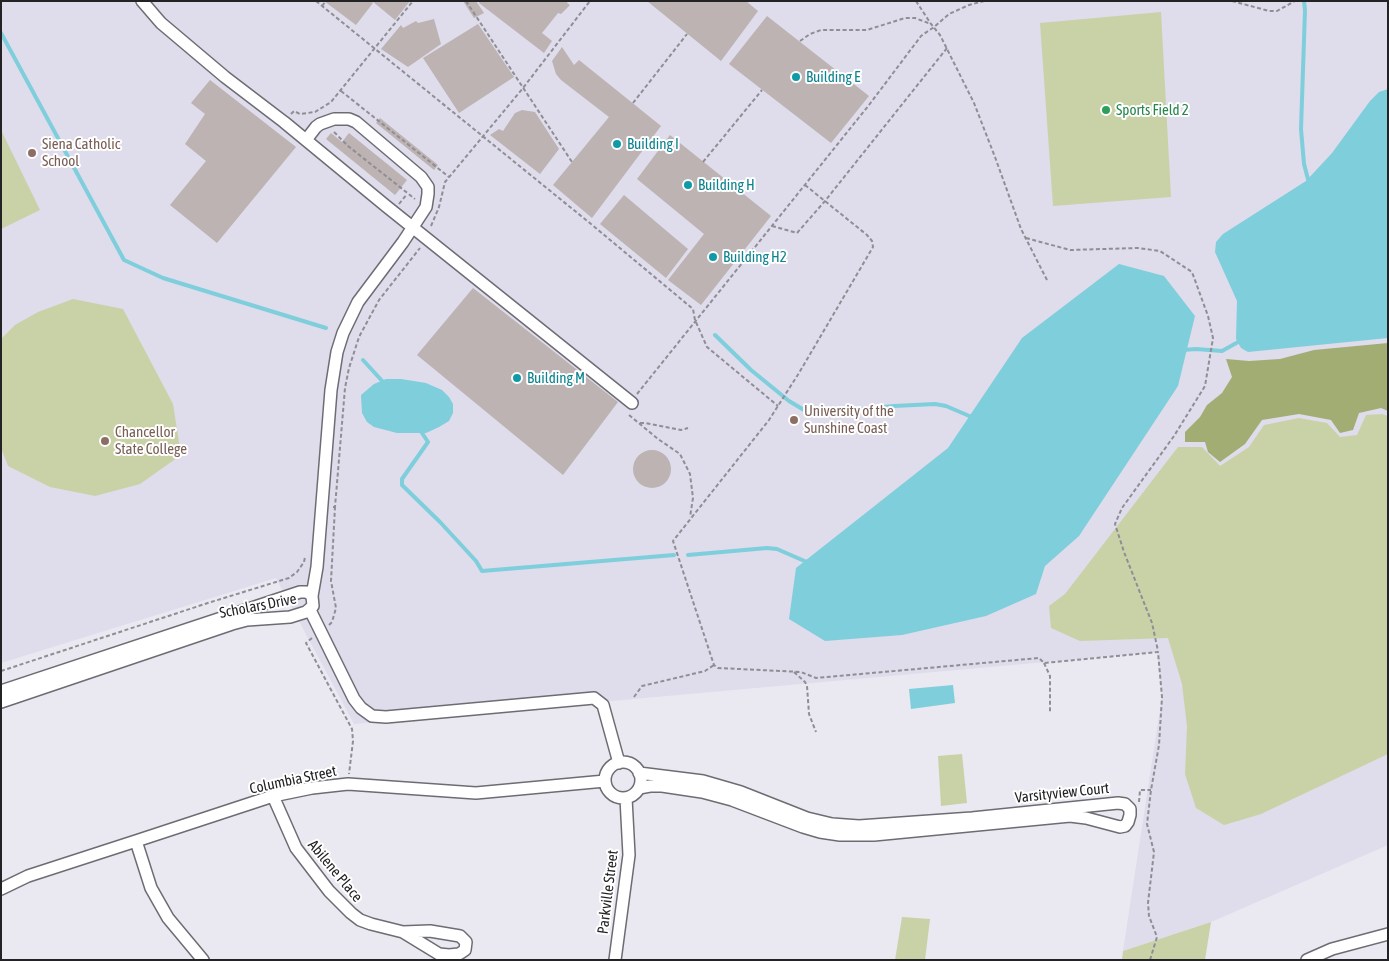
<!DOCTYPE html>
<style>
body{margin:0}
#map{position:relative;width:1389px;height:961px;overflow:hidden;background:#eae8f0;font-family:"Asap Condensed",sans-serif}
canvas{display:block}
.frame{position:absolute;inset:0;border:2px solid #232225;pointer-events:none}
</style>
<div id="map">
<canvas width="1389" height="961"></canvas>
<div class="frame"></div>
</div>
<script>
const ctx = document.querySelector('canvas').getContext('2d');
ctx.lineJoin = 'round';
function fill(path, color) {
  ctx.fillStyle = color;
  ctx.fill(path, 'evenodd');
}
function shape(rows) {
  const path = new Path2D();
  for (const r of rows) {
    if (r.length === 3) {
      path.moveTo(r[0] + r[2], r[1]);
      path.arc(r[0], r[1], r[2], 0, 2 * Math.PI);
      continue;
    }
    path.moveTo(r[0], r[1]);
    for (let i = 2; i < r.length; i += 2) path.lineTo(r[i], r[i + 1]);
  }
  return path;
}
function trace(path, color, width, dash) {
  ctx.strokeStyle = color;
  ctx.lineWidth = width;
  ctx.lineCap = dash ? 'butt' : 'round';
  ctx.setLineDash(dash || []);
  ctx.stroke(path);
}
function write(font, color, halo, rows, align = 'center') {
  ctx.font = font + ' "Asap Condensed",sans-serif';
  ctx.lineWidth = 4;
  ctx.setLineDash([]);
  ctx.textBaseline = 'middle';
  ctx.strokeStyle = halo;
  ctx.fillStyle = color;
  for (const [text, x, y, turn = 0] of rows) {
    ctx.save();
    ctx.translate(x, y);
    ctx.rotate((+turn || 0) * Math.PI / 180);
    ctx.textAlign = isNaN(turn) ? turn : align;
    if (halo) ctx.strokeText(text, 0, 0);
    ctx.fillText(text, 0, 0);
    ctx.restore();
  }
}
const built = shape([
 [1,1,1388,1,1388,845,1211,922,1123,951,1162,697,1157,652,354,724,276,578,1,663]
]);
const green = shape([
 [1161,12,1171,197,1053,206,1040,23],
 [1,130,40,210,1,229],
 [73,299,123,309,173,404,181,455,140,484,95,496,50,487,8,466,1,448,1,339,15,325,38,312],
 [1382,414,1388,416,1388,754,1261,814,1224,825,1196,808,1185,774,1187,726,1182,684,1168,638,1080,641,1051,628,1049,606,1065,594,1178,447,1202,447,1220,466,1249,447,1264,425,1299,418,1327,423,1340,437,1357,435,1366,415],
 [962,754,967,803,941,806,938,756],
 [902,917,930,919,925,960,895,960],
 [1211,922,1205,960,1122,960,1123,951]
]);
const forest = shape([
 [1388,343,1388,411,1381,408,1359,413,1353,430,1340,433,1331,420,1299,414,1262,420,1245,444,1220,462,1208,452,1205,442,1185,442,1185,432,1200,417,1207,405,1222,393,1232,377,1226,359,1249,361,1280,359,1314,350]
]);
const water = shape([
 [1388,89,1388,338,1248,352,1241,348,1236,339,1237,301,1215,252,1216,242,1223,234,1306,181,1332,153,1370,101,1379,92],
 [1119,264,1164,276,1195,316,1178,386,1079,536,1045,566,1036,594,986,616,902,635,825,641,789,619,796,568,948,448,1022,338],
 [386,379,401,379,426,383,442,390,449,397,453,404,453,413,449,421,439,427,426,433,397,433,374,427,367,422,362,413,361,395,374,384],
 [953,685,955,703,911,709,909,689]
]);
const stream = shape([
 [1304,1,1305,10,1301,129,1304,164,1309,183],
 [1,33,124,260,163,278,326,328],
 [715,335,751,370,789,401,804,410,818,413,894,406,935,404,946,406,974,418],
 [1183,350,1196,349,1222,351,1240,341],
 [363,360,384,383],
 [420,430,428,442,402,479,402,485,440,522,476,561,482,571,674,555],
 [688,555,767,548,777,549,809,563]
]);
const building = shape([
 [324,1,371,1,373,3,356,25],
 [372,1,410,1,395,20],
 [463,1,476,1,484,13,474,18],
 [480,1,568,1,567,3,570,5,561,14,558,13,542,33,552,41,544,53,479,3],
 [647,1,746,1,758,11,721,61],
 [767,16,869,96,831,143,729,64],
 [434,19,441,44,408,67,381,49,401,25,403,28,416,21,418,23],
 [478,24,514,77,459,113,423,58],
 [562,47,574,65,579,60,661,126,592,218,553,185,609,117,561,80,556,74,552,61],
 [210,80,296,147,217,243,170,205,206,161,185,144,205,114,191,103],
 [522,110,535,112,559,149,540,174,490,135,499,129,503,131,515,113],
 [380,118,438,165,434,170,376,123],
 [331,133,342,142,349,133,407,180,395,195,326,139],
 [670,135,771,216,701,305,668,280,704,234,637,179],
 [624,195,688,249,666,278,600,224],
 [473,288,618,402,563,475,417,355],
 [652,469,19]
]);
const path = shape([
 [316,1,591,224,693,309,695,320,707,347,778,406],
 [466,1,572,162],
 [916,1,931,24,940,35,974,103,995,157,1021,229,1048,282],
 [1232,1,1269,11,1277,11,1295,1],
 [322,6,326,1],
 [800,41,810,34,821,30,867,30,905,18,915,18,931,24],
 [341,91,449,177],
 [633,103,687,34],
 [291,114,294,111,300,114,315,112,331,102,413,1],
 [334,132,348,146,415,199],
 [703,162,762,90],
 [805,185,867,235,872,241,873,247,799,373,769,420,673,541,714,665,718,668,801,672,816,678,1039,658,1044,663,1158,652,1162,697,1159,745,1151,790,1147,824,1154,852,1148,903,1149,916,1157,937,1150,960],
 [399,204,407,194],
 [431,226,439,207,445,182,523,88,590,1],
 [772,226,797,233,825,201,947,48],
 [1026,238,1070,250,1138,248,1160,251,1192,272,1208,316,1213,338,1205,386,1174,436,1122,508,1115,524,1124,552,1152,623,1158,651],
 [637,394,869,105,921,36,934,27,949,14,969,5,984,1],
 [629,415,658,439,680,454,690,474,693,498,690,517],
 [640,423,645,423,681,430,688,428],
 [333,507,335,507,345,388,349,368,359,337,379,300,420,248],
 [329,625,332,622,336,608,331,581,335,507],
 [312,638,306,643,352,729,353,741,349,774],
 [1044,663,1050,676,1050,713],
 [1,671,211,602,289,578,297,572,304,562,305,557],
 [794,672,805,682,807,686,809,714,816,732],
 [634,697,642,686,705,671,714,665],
 [1139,802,1140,790,1151,790]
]);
const minor = shape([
 [142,1,161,23,225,77,284,122,386,206,632,403],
 [310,610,354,699,361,708,372,716,386,717,594,698,603,705,619,763],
 [1,691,300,592,307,592,312,596],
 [1,702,232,624,247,620,290,617,306,612,313,606,312,596,317,567,331,390,337,352,343,333,358,302,403,242,426,207,428,194,428,187,421,177,356,122,349,119,334,119,320,124,316,127,306,140],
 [623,780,18],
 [639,773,703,781,741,792,807,818,832,824,859,826,972,818,1118,803,1125,804,1130,809,1130,815,1128,822,1125,826,1120,827,1086,818,1070,816,874,835,840,835,820,832,803,827,732,800,702,792,662,786,650,786,639,788],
 [273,796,296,848,329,891,351,913,360,920,371,924,403,932,430,931,460,936,466,942,465,950,459,954,449,955,439,954,403,932],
 [136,841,151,888,168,918,203,960],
 [1,889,28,876,136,841,273,796,312,788,348,784,476,793,605,781],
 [615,960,629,855,626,798],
 [1307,960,1332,949,1388,934]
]);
const markers = [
 [796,77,5,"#0f9aa8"],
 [1106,110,5,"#2e9e5b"],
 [617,144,5,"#0f9aa8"],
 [32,153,5,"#8d6e63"],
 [688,185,5,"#0f9aa8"],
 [713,257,5,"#0f9aa8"],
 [517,378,5,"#0f9aa8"],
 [794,420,5,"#8d6e63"],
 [105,441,5,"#8d6e63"]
];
const cultureNames = [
 ["Building E",806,77],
 ["Building I",627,144],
 ["Building H",698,185],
 ["Building H2",723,257],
 ["Building M",527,378]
];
const leisureNames = [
 ["Sports Field 2",1116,110]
];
const educationNames = [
 ["Siena Catholic",42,144],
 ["School",42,161],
 ["University of the",804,411],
 ["Sunshine Coast",804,428],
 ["Chancellor",115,432],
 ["State College",115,449]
];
const streetNames = [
 ["Scholars Drive",258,606,-11],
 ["Columbia Street",293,780,-12],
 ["Varsityview Court",1062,793,-6],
 ["Abilene Place",335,871,50],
 ["Parkville Street",608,892,-83]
];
fill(built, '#dfdceb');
fill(green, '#c9d2a7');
fill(forest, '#a2ad73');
fill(water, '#7fcedb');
trace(stream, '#7fcedb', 4);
fill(building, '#bcb3b2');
trace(minor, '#6e6c73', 14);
trace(path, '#8f8e94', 2, [4, 2.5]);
trace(minor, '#fff', 11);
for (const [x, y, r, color] of markers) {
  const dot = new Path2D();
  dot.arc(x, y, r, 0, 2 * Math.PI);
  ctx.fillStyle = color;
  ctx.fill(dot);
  trace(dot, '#fff', 2);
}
write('15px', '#0d838f', '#fff', cultureNames, 'left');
write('15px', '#27864d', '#fff', leisureNames, 'left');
write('15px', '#785e54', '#fff', educationNames, 'left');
write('15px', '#232225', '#fff', streetNames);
</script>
